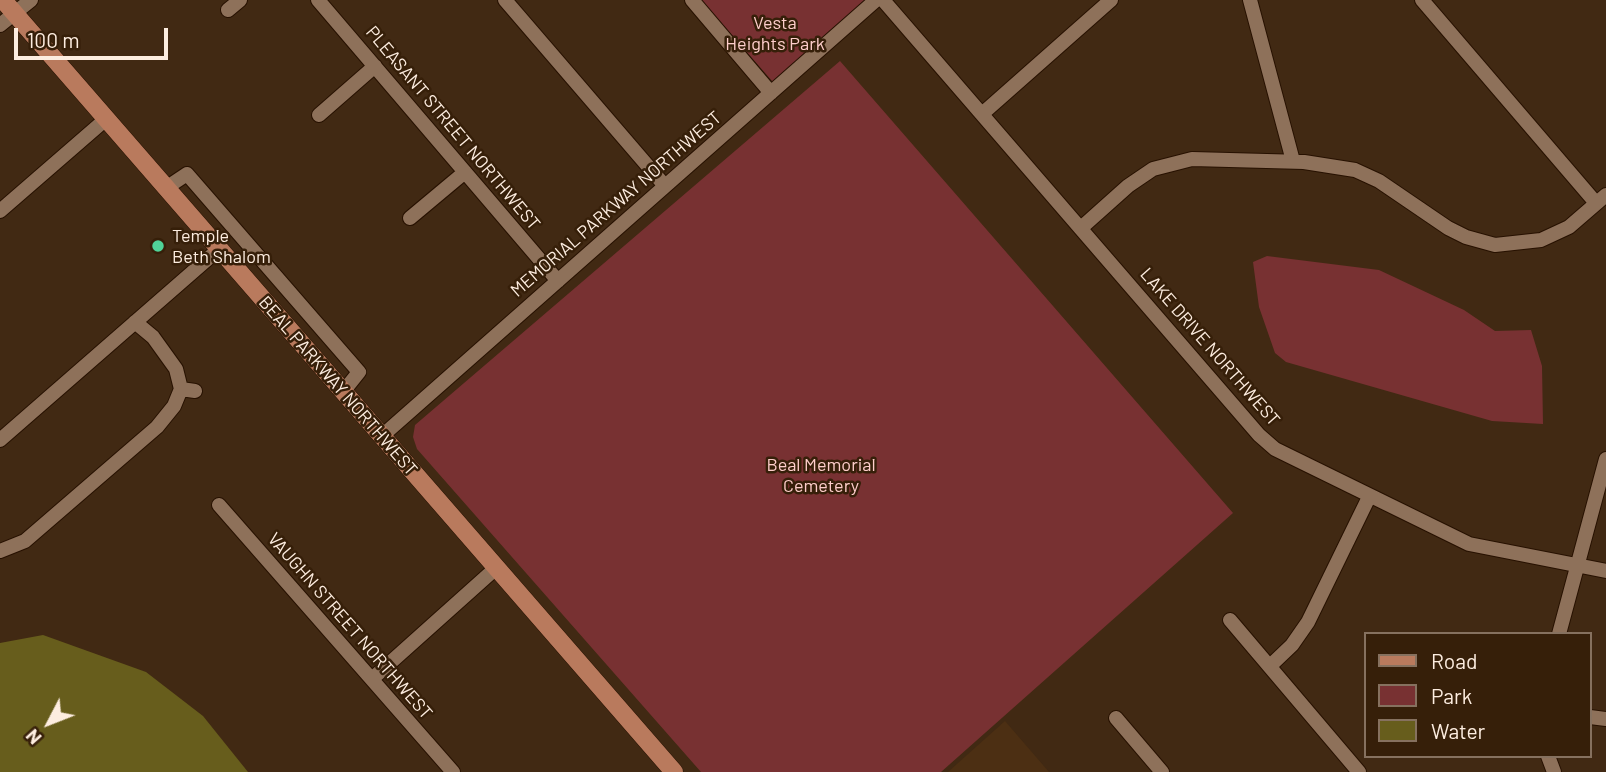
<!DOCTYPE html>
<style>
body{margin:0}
#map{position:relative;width:1606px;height:772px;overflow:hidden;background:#412913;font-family:Barlow,sans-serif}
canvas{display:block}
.legend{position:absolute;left:1364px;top:632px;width:228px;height:126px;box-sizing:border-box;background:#361f09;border:2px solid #86715f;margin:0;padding:9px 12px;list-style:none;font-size:21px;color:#fdede0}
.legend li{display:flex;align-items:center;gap:14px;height:35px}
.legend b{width:35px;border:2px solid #86715f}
.north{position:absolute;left:14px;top:688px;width:70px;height:70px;-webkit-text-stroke:5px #361f09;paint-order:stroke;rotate:228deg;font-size:19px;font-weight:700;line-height:28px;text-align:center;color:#fdede0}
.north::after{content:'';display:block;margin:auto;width:24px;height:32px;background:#fdede0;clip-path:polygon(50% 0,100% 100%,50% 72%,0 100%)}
.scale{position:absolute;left:14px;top:28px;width:154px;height:32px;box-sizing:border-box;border:4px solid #fdede0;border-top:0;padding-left:9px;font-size:21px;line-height:24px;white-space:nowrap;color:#fdede0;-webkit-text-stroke:5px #361f09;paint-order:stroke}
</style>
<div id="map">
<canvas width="1606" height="772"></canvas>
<ul class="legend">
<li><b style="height:9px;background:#b97a5d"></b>Road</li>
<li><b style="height:19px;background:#783132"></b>Park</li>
<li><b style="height:19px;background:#675d1c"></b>Water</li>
</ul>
<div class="north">N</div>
<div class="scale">100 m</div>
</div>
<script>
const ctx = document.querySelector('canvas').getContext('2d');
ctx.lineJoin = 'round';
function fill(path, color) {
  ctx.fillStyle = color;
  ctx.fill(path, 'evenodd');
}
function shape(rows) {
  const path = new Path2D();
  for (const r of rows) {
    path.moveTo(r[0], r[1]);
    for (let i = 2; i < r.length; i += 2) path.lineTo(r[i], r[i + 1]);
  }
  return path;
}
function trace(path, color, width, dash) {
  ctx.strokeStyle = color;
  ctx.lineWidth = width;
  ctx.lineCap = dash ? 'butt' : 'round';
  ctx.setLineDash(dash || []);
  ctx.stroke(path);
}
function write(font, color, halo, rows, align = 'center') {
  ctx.font = font + ' Barlow,sans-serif';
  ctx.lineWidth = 5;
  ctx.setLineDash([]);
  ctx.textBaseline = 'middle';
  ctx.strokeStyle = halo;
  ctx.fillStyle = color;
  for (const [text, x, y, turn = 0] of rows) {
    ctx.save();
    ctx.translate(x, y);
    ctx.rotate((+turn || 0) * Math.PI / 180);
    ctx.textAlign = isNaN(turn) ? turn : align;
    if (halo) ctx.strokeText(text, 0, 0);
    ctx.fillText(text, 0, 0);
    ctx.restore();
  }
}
const built = shape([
 [1005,721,1049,772,948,772]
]);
const green = shape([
 [701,0,865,0,773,82],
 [840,61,1233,513,941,772,701,772,417,449,413,437,415,425],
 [1267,256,1379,270,1464,310,1495,331,1531,330,1542,366,1543,424,1492,421,1286,362,1275,353,1259,307,1253,262]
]);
const water = shape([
 [43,635,146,672,203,716,248,772,0,772,0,643]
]);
const minor = shape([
 [318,0,558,281],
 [505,0,665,186],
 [692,0,771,93],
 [883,0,1259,435,1275,449,1469,544,1606,571],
 [1250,0,1293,161],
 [1422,0,1596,203],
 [228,10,240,0],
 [0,25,31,0],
 [982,114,1111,0],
 [319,115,375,66],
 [166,188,187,174,359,372,343,392],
 [0,211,106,119],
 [410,218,465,172],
 [1081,228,1128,186,1153,169,1192,159,1304,162,1355,170,1379,181,1448,228,1466,237,1495,245,1541,240,1569,227,1606,195],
 [181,389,195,391],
 [382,436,876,0],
 [0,440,219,249],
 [219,505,453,772],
 [0,551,25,541,157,427,174,406,181,389,176,369,153,337,135,322],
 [1230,620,1359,772],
 [1559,634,1606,459],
 [1270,666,1292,645,1308,622,1369,497],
 [372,679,496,568],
 [1590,717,1606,719],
 [1116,718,1162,772],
 [1548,756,1554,772]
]);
const major = shape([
 [3,0,674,772]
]);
const markers = [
 [158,246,7,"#50d398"]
];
const parkNames = [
 ["Vesta",775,23],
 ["Heights Park",775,44],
 ["Beal Memorial",821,465],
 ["Cemetery",821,486]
];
const streetNames = [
 ["PLEASANT STREET NORTHWEST",453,128,50],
 ["MEMORIAL PARKWAY NORTHWEST",616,204,-41],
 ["LAKE DRIVE NORTHWEST",1210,347,49],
 ["BEAL PARKWAY NORTHWEST",338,386,49],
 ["VAUGHN STREET NORTHWEST",350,626,49]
];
const poiNames = [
 ["Temple",172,236],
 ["Beth Shalom",172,257]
];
fill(built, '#4c2f13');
fill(green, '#783132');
fill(water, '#675d1c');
trace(minor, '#271100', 16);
trace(major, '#271100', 19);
trace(minor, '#8e715a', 14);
trace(major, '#b97a5d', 18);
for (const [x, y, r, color] of markers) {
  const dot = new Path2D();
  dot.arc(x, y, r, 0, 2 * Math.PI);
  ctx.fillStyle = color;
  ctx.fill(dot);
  trace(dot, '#361f09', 2.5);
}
write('18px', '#fececb', '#361f09', parkNames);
write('18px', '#fdede0', '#361f09', streetNames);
write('18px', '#fdede0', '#361f09', poiNames, 'left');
</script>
